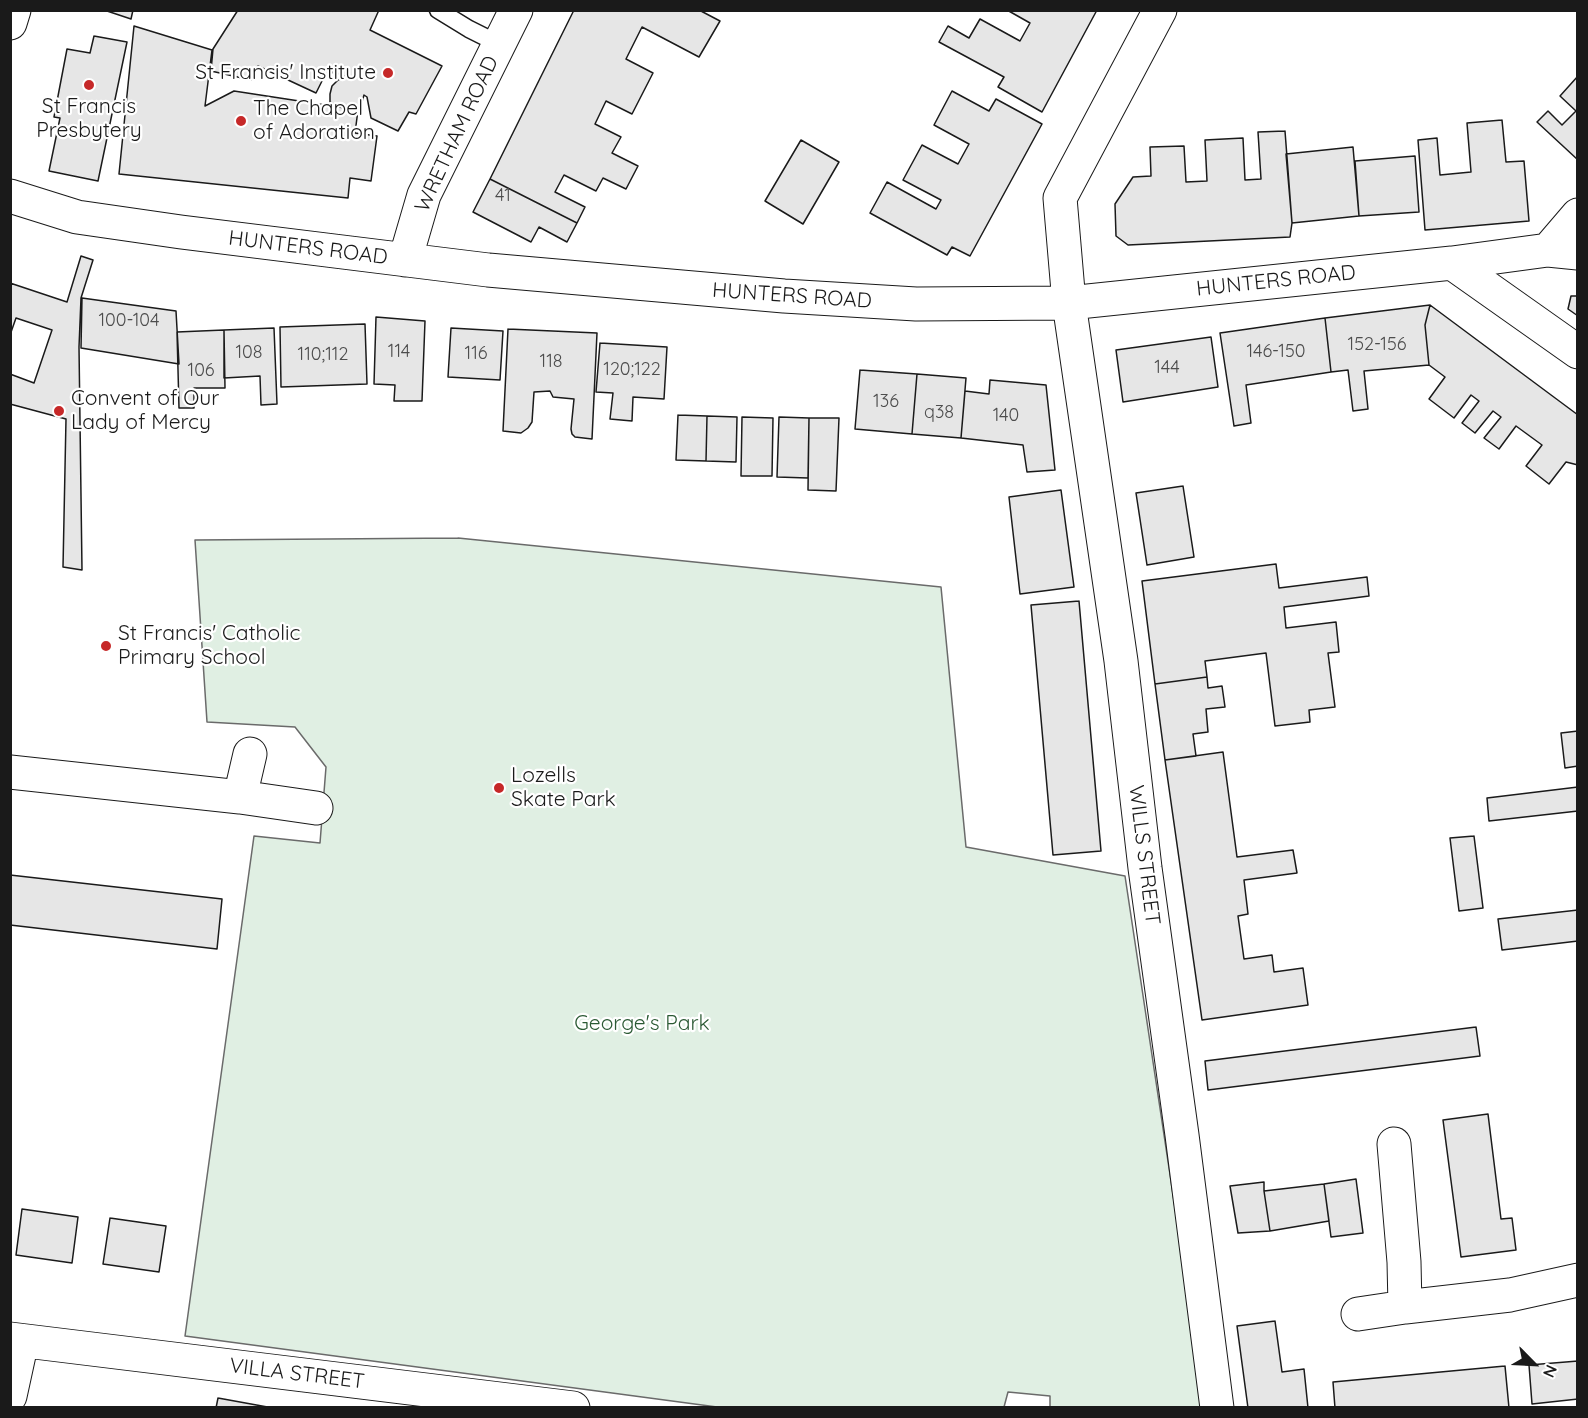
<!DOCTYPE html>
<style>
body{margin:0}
#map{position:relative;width:1588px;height:1418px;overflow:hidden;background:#fff;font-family:Quicksand,sans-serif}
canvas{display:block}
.frame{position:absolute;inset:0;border:12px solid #1a1a1a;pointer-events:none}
.north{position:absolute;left:1504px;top:1334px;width:60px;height:60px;-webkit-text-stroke:4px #fff;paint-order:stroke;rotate:114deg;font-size:16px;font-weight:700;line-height:24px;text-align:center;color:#1a1a1a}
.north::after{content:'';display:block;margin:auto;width:21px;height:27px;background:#1a1a1a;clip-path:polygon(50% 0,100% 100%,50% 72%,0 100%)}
</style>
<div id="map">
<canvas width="1588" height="1418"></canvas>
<div class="frame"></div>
<div class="north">N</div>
</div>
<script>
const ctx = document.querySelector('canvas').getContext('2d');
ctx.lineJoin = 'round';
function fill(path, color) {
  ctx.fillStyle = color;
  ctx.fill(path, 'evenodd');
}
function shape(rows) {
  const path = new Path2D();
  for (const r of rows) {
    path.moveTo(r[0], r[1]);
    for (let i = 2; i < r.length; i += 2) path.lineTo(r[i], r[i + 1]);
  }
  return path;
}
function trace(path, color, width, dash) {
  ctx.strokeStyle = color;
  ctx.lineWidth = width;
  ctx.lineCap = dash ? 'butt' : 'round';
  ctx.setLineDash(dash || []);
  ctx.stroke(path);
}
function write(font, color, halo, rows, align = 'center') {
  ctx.font = font + ' Quicksand,sans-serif';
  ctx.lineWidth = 4.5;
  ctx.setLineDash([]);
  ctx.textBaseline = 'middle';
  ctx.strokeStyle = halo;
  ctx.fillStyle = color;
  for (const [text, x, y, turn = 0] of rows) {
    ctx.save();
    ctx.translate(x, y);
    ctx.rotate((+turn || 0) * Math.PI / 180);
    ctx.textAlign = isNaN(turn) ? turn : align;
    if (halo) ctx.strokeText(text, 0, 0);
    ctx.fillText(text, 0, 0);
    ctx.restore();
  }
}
const green = shape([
 [458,538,941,587,966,847,1125,876,1205,1407,1050,1407,1050,1396,1008,1392,1004,1407,717,1407,185,1336,254,836,320,843,326,767,295,727,207,722,195,540,458,538]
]);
const building = shape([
 [104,10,133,10,131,19,104,10],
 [238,10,379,10,370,30,442,66,416,114,409,112,398,131,371,118,367,97,364,95,362,102,357,108,348,109,339,107,330,102,330,94,332,86,338,80,345,77,333,71,330,76,325,75,316,93,258,66,251,80,211,71,213,49,238,10],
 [574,10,699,10,720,21,699,57,642,27,626,59,653,73,632,114,606,101,595,124,621,137,612,153,638,166,626,189,603,178,596,191,564,175,555,192,585,207,577,223,490,179,574,10],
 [1007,10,1097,10,1042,112,998,87,1004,77,939,42,948,26,969,38,980,19,1020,41,1030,23,1007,10],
 [134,26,212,50,205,106,234,91,358,110,355,133,377,136,371,181,350,178,348,198,119,174,134,26],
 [94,36,127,42,98,181,49,171,60,118,54,117,67,49,90,53,94,36],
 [1578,76,1578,160,1537,122,1548,111,1562,125,1576,111,1560,96,1578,76],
 [952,91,989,111,996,99,1042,124,970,256,952,247,947,255,870,213,887,182,936,209,941,200,903,180,922,145,958,164,969,144,934,125,952,91],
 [1502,120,1506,162,1524,161,1529,221,1425,230,1418,140,1437,138,1440,175,1471,172,1467,123,1502,120],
 [1285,131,1292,223,1290,237,1128,245,1116,236,1115,204,1133,177,1151,176,1150,147,1184,146,1186,182,1207,181,1205,140,1243,138,1245,180,1261,179,1258,132,1285,131],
 [801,140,839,162,803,224,765,201,801,140],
 [1353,147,1359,216,1292,223,1286,154,1353,147],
 [1415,156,1419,212,1359,216,1355,161,1415,156],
 [490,179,577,223,567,242,539,227,531,242,473,212,490,179],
 [81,256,93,260,81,298,79,347,82,570,63,567,66,419,10,404,10,374,34,383,52,330,16,318,10,335,10,283,67,302,81,256],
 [1571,296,1578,296,1578,316,1568,309,1571,296],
 [82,298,176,311,179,364,81,348,82,298],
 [1430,305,1578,415,1578,465,1566,462,1549,484,1526,466,1542,445,1516,426,1499,449,1484,438,1501,417,1493,411,1475,433,1462,423,1479,401,1471,395,1454,418,1429,399,1445,377,1429,365,1425,325,1430,305],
 [1430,305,1425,325,1429,365,1364,371,1368,409,1353,411,1348,370,1331,372,1325,318,1430,305],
 [376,317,425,321,422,401,394,401,395,385,374,384,376,317],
 [1325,318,1331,372,1246,385,1251,423,1234,426,1220,333,1325,318],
 [365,324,367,384,281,387,280,327,365,324],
 [274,328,277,404,261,405,260,376,224,378,224,330,274,328],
 [451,328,503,331,500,380,448,377,451,328],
 [508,329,597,333,592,439,575,437,572,434,571,429,574,399,553,397,550,391,534,392,532,422,528,428,521,433,503,431,508,329],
 [224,330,225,388,194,388,194,408,179,408,177,332,224,330],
 [1211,337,1218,387,1123,402,1116,350,1211,337],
 [600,343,667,347,664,399,633,397,632,421,610,419,613,393,596,392,600,343],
 [860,370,917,374,912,434,855,429,860,370],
 [917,374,966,378,961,438,912,434,917,374],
 [990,380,1046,385,1055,470,1027,472,1023,445,961,438,965,391,989,394,990,380],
 [678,415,707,416,706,461,676,460,678,415],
 [707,416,737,417,736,462,706,461,707,416],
 [742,417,773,418,772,476,741,476,742,417],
 [779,417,809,418,808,478,777,477,779,417],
 [809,418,839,418,836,491,808,490,809,418],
 [1183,486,1194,557,1147,565,1136,493,1183,486],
 [1061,490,1074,587,1020,594,1009,497,1061,490],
 [1276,564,1279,588,1367,577,1369,596,1284,607,1286,628,1336,622,1339,652,1328,653,1335,707,1309,710,1310,722,1275,726,1266,653,1205,661,1207,677,1155,684,1142,581,1276,564],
 [1079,601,1101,851,1053,855,1031,605,1079,601],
 [1207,677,1208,688,1222,686,1225,707,1206,709,1208,732,1193,734,1196,756,1165,760,1155,684,1207,677],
 [1578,731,1578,766,1565,768,1561,733,1578,731],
 [1223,752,1237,857,1293,850,1297,873,1244,880,1248,914,1238,916,1244,959,1272,955,1274,972,1303,968,1308,1005,1202,1020,1165,760,1223,752],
 [1578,787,1578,811,1489,821,1487,798,1578,787],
 [1474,836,1483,908,1459,911,1450,838,1474,836],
 [10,875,222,899,217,949,10,925,10,875],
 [1578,910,1578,941,1502,950,1498,919,1578,910],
 [1476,1027,1480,1056,1208,1090,1205,1061,1476,1027],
 [1488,1114,1501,1219,1512,1218,1516,1250,1461,1257,1443,1120,1488,1114],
 [1356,1179,1363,1233,1331,1237,1324,1184,1356,1179],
 [1264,1182,1264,1191,1270,1231,1238,1233,1230,1186,1264,1182],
 [1324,1184,1329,1221,1270,1231,1264,1191,1324,1184],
 [22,1209,78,1217,72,1263,16,1255,22,1209],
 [110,1218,166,1226,159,1272,103,1264,110,1218],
 [1275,1321,1282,1372,1304,1369,1308,1408,1248,1408,1237,1326,1275,1321],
 [1578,1361,1578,1399,1532,1404,1529,1365,1578,1361],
 [1505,1366,1509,1408,1335,1408,1333,1382,1505,1366],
 [218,1398,273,1408,216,1408,218,1398]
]);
const service = shape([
 [438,10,469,29,499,44]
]);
const minor = shape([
 [1160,10,1060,198,1069,303,1121,661,1145,868,1182,1135,1217,1408],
 [10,23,14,10],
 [10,196,77,217,181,232,488,270,784,296,916,304,1069,303,1452,263,1548,250,1578,253],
 [1548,250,1578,215],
 [405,260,424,195,516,10],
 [1452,263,1578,352],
 [10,772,240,797,316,808],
 [240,797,250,754],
 [1394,1144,1404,1262,1405,1307],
 [1358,1314,1405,1307,1510,1295,1578,1280],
 [10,1339,573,1408],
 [10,1396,22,1341]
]);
const markers = [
 [388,73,6,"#c62828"],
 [89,85,6,"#c62828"],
 [241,121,6,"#c62828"],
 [59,411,6,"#c62828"],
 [106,646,6,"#c62828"],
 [499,788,6,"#c62828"]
];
const numberNames = [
 ["41",503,196],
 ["100-104",129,321],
 ["152-156",1377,345],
 ["114",399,352],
 ["146-150",1276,352],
 ["108",249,353],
 ["116",476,354],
 ["110;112",323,355],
 ["118",551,362],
 ["144",1167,368],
 ["120;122",632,370],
 ["106",201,371],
 ["136",886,402],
 ["q38",939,413],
 ["140",1006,416]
];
const poiNames = [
 ["St Francis' Institute",376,73,"right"],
 ["St Francis",89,107,"center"],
 ["Presbytery",89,131,"center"],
 ["The Chapel",253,109],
 ["of Adoration",253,133],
 ["Convent of Our",71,399],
 ["Lady of Mercy",71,423],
 ["St Francis' Catholic",118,634],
 ["Primary School",118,658],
 ["Lozells",511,776],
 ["Skate Park",511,800]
];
const streetNames = [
 ["WRETHAM ROAD",457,134,-65],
 ["HUNTERS ROAD",308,248,7],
 ["HUNTERS ROAD",1276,281,-6],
 ["HUNTERS ROAD",792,296,4],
 ["WILLS STREET",1144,855,83],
 ["VILLA STREET",297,1374,7]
];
const parkNames = [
 ["George's Park",642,1024]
];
fill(green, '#e0efe3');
trace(green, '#6a6a6a', 1.5);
fill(building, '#e6e6e6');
trace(building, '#1a1a1a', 1.5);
trace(service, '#1a1a1a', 19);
trace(minor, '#1a1a1a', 35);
trace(service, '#fff', 16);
trace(minor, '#fff', 33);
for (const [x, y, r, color] of markers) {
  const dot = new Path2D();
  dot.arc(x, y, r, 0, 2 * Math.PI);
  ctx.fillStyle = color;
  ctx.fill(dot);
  trace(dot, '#fff', 2);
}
write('18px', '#4d4d4d', null, numberNames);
write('21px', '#1a1a1a', '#fff', poiNames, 'left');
write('21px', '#1a1a1a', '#fff', streetNames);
write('21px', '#2b5a34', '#fff', parkNames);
</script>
